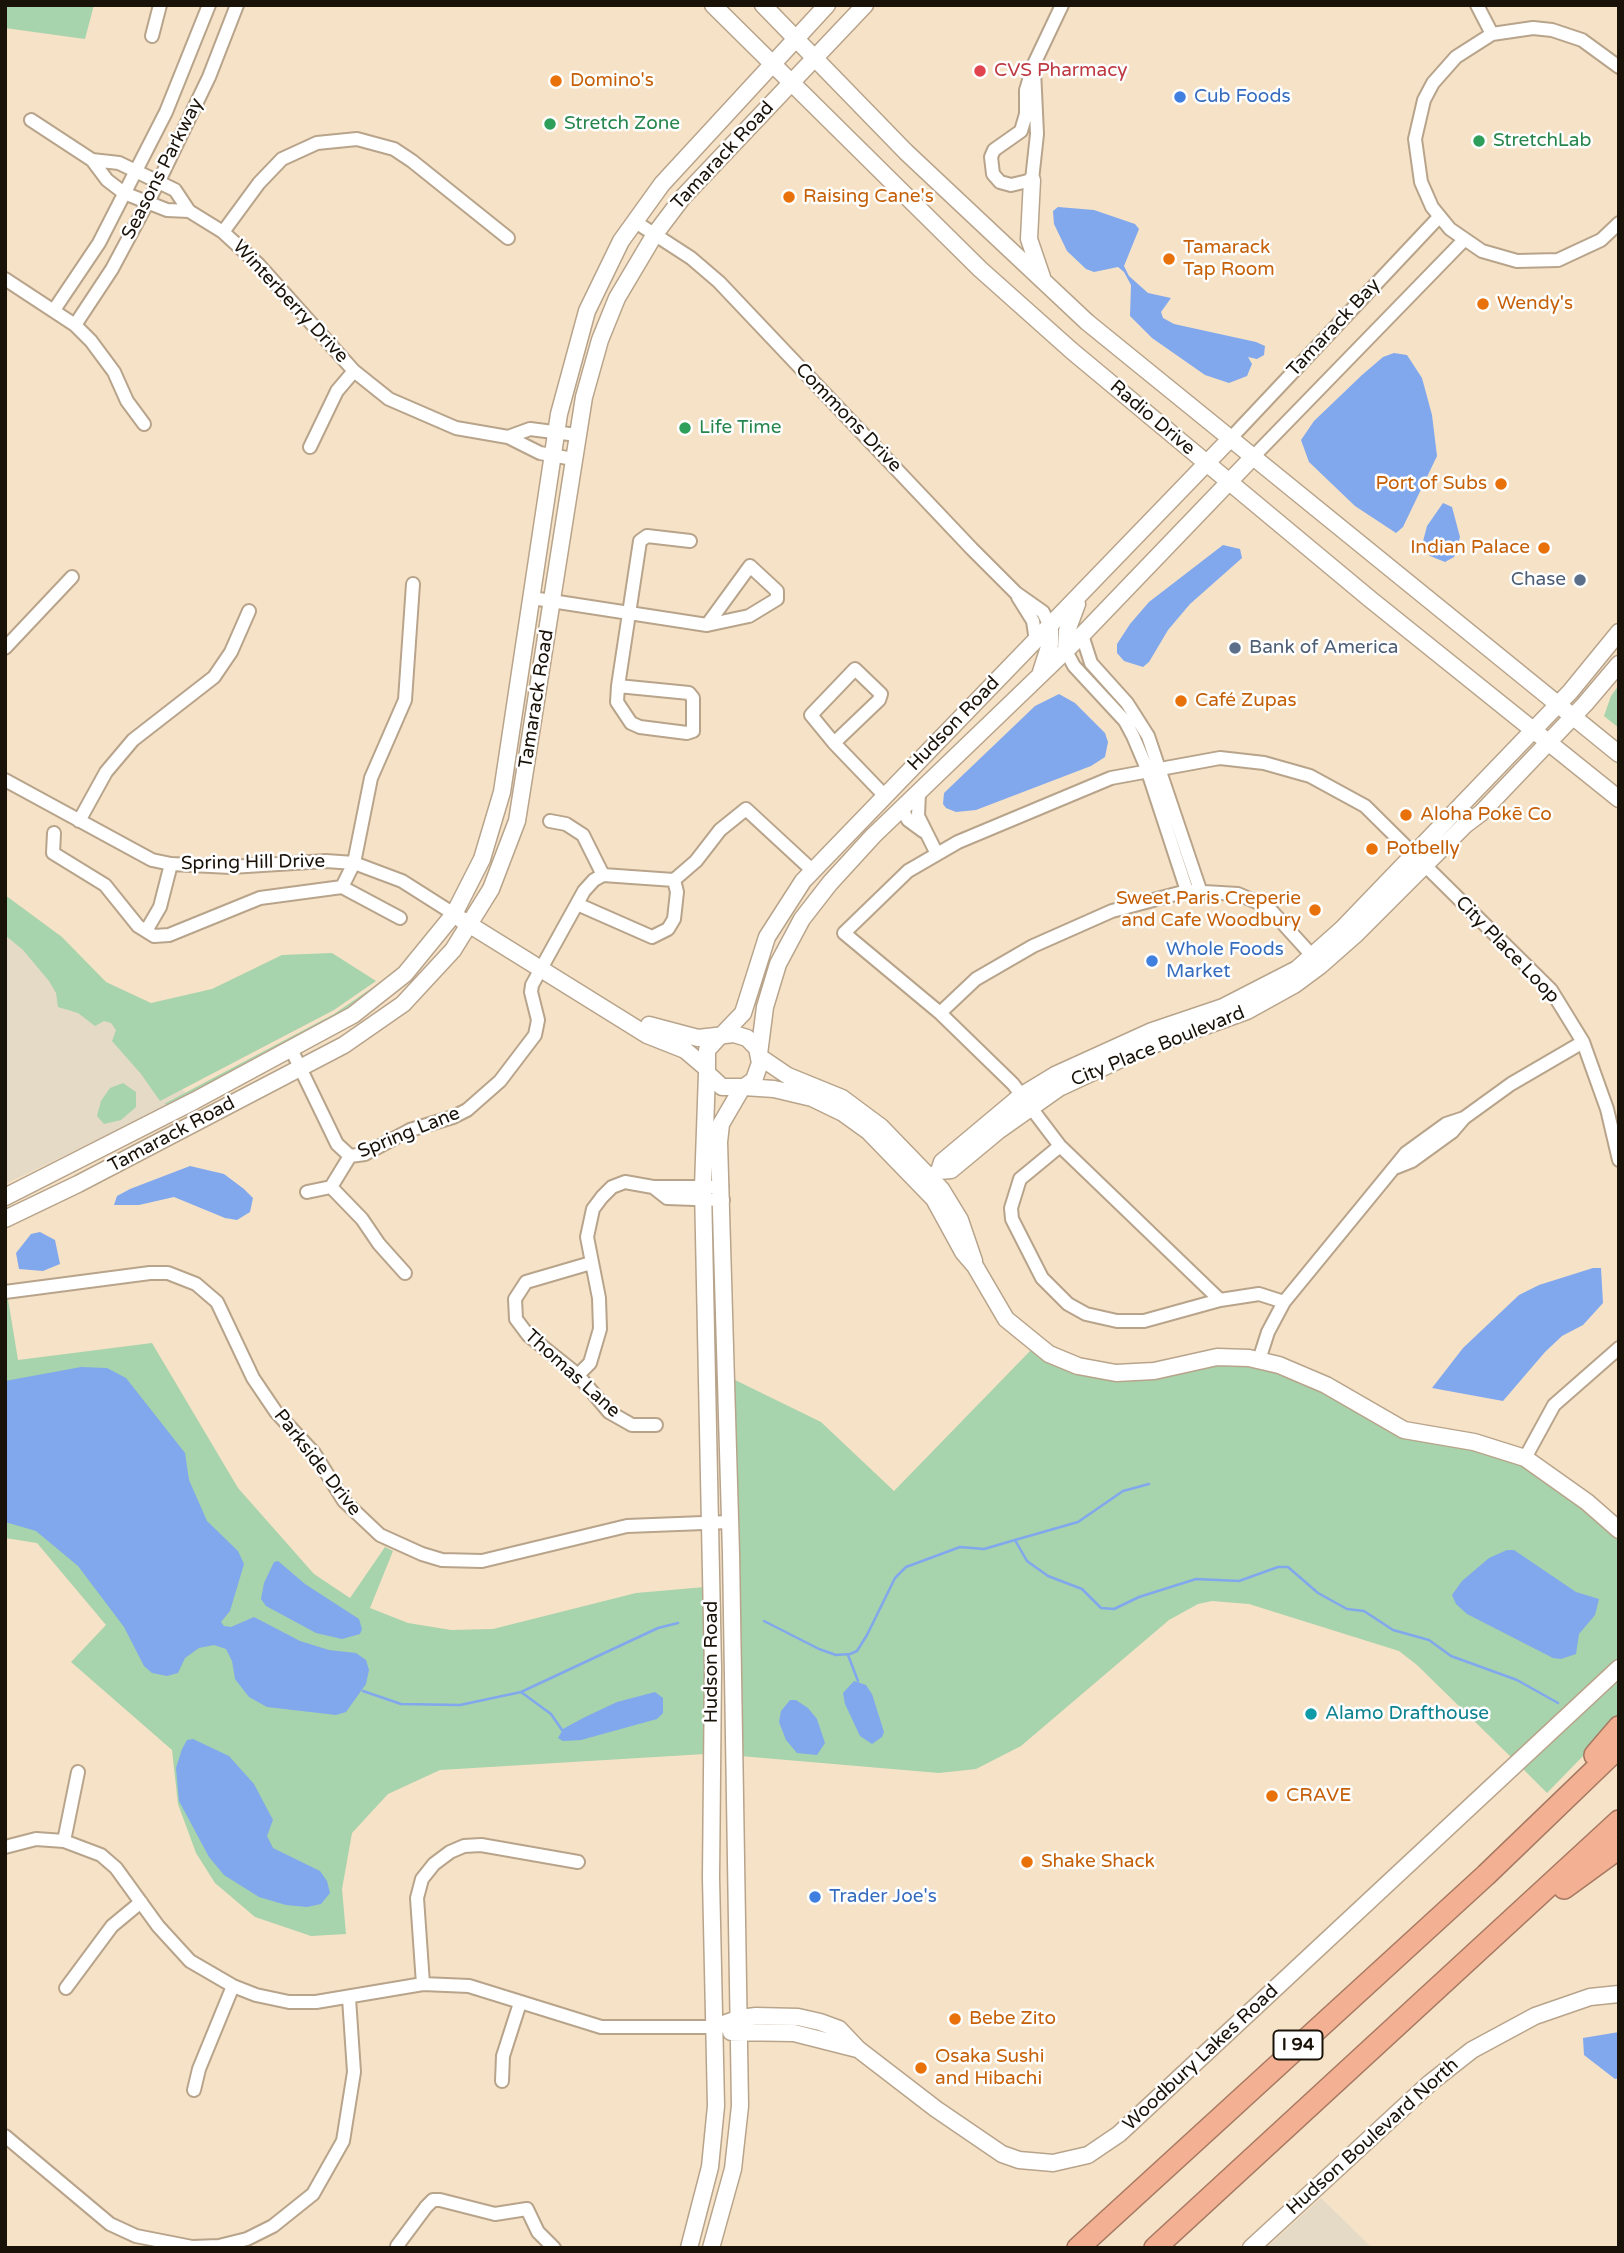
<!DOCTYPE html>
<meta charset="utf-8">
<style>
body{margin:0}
#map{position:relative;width:1624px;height:2253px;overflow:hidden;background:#f6e2c7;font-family:"Varela Round",sans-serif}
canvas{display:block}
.frame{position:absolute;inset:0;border:7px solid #191209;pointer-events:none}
</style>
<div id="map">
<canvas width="1624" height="2253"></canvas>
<div class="frame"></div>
</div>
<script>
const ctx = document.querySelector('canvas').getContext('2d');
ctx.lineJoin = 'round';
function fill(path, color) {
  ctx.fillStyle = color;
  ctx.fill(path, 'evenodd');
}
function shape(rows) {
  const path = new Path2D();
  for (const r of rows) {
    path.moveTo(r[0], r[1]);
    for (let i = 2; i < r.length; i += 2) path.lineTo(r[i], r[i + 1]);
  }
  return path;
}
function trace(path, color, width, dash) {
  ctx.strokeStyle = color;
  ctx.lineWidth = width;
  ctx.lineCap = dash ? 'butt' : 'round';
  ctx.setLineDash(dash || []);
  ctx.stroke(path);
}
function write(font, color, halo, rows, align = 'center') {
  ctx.font = font + ' "Varela Round",sans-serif';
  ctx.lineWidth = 5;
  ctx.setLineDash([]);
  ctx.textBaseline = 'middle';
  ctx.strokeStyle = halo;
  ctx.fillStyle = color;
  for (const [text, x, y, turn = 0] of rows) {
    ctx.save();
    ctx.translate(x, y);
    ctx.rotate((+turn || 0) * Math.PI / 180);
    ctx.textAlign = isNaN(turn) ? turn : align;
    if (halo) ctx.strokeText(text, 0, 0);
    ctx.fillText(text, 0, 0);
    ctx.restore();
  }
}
const education = shape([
 [5,919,189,1096,5,1184],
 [1321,2198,1372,2248,1266,2248,1287,2229]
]);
const green = shape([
 [5,5,94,5,85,39,5,28],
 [1619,685,1619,728,1604,716,1611,696],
 [5,895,62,937,106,982,151,1003,212,989,282,955,332,953,376,981,334,1010,160,1101,141,1074,112,1041,116,1030,111,1023,104,1021,95,1026,78,1013,58,1007,56,993,49,981,23,950,5,935],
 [379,983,382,985,357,1005,323,1025,169,1105,164,1104,334,1014],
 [123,1083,136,1092,136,1107,121,1120,104,1124,97,1116,101,1101,110,1088],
 [8,1299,18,1360,152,1343,238,1488,314,1574,350,1598,385,1547,393,1551,370,1608,408,1623,451,1630,493,1629,636,1593,705,1587,705,1754,440,1770,388,1794,352,1833,342,1889,346,1934,311,1936,255,1917,215,1883,196,1853,178,1804,172,1750,71,1662,106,1625,37,1543,5,1538,5,1300],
 [1031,1350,1073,1371,1232,1363,1273,1370,1345,1402,1370,1420,1400,1435,1479,1450,1521,1465,1540,1476,1619,1539,1619,1658,1514,1760,1417,1665,1399,1651,1249,1604,1212,1601,1198,1604,1169,1620,1021,1746,976,1769,939,1773,740,1756,733,1379,821,1422,894,1491],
 [1619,1678,1619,1719,1547,1793,1523,1769]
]);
const water = shape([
 [1058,207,1094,210,1135,224,1139,229,1124,266,1129,276,1148,293,1171,298,1161,312,1163,318,1174,324,1256,342,1265,346,1264,355,1257,359,1248,357,1252,364,1247,376,1229,383,1205,375,1152,338,1130,316,1131,285,1124,272,1118,267,1094,272,1086,269,1067,251,1054,224,1053,211],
 [1394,353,1407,355,1422,378,1432,415,1437,456,1403,527,1396,533,1355,506,1309,462,1301,440,1314,421,1362,375,1383,357],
 [1443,503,1452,507,1460,537,1454,557,1445,562,1430,556,1422,545,1427,526],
 [1223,545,1240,549,1242,558,1190,604,1168,630,1149,662,1143,667,1124,661,1117,653,1117,644,1130,624,1149,602],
 [1059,694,1075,703,1105,733,1108,742,1105,757,1091,766,976,810,956,812,946,808,943,804,944,793,1035,706],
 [190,1166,224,1174,244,1189,253,1198,250,1212,237,1220,225,1218,174,1197,139,1205,114,1205,117,1196,130,1189],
 [40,1232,55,1240,60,1264,43,1271,19,1269,16,1253,31,1234],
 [1593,1268,1601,1268,1603,1303,1583,1325,1562,1336,1545,1352,1503,1401,1432,1388,1463,1348,1519,1295,1539,1285],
 [81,1367,107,1368,126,1378,185,1453,189,1480,207,1521,238,1551,244,1564,230,1611,221,1622,224,1626,231,1627,254,1617,300,1641,329,1650,356,1653,366,1660,369,1670,366,1684,346,1712,336,1715,267,1707,249,1697,235,1679,232,1661,226,1649,214,1645,199,1648,185,1658,178,1673,167,1676,152,1673,144,1666,124,1627,78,1566,36,1531,5,1522,5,1381],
 [1507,1550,1514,1550,1576,1592,1599,1599,1595,1615,1579,1634,1576,1654,1561,1659,1553,1658,1467,1614,1456,1604,1452,1595,1462,1581,1489,1558],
 [278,1561,305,1584,359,1619,362,1629,360,1634,342,1639,316,1633,266,1606,261,1599,264,1583,274,1562],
 [854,1681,866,1685,872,1694,884,1732,882,1737,872,1744,860,1736,845,1704,843,1693],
 [655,1692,663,1698,663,1713,657,1719,581,1740,563,1741,558,1738,563,1729,583,1718,617,1702],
 [790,1700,796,1700,808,1708,817,1719,825,1743,817,1755,797,1753,786,1740,779,1722,781,1711],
 [193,1739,229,1756,254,1784,273,1820,267,1836,273,1848,320,1871,327,1881,330,1893,321,1904,307,1907,286,1905,259,1897,224,1875,209,1857,179,1801,176,1768,182,1749,187,1740],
 [1619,2032,1619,2078,1615,2079,1584,2055,1583,2038]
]);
const stream = shape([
 [1015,1540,1078,1522,1123,1491,1149,1484],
 [764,1621,819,1649,836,1655,850,1654,857,1651,867,1635,895,1578,906,1567,960,1547,984,1549,1015,1540,1027,1561,1048,1576,1082,1589,1101,1608,1114,1609,1139,1597,1196,1579,1239,1581,1278,1567,1288,1567,1318,1593,1347,1609,1364,1611,1393,1630,1429,1640,1451,1656,1517,1680,1558,1703],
 [848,1655,858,1681],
 [363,1691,401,1704,460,1705,521,1692,658,1628,678,1623],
 [521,1692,551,1714,562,1730]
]);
const street = shape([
 [1477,5,1492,34],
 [152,36,160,5],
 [1619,67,1582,40,1552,30,1533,28,1492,34,1456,57,1433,83,1424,100,1415,139,1421,182,1432,207,1450,229,1482,251,1517,261,1558,260,1601,240,1619,223],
 [1034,70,1037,134,1032,180,1011,185,1000,182,993,174,991,157,994,150,1021,131,1026,114,1026,90,1034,64,1062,5],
 [31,120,92,160,119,163,175,190,189,211,223,232,259,265,354,371,389,399,456,428,508,437,540,453,573,459],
 [92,160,107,180,124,193,167,210,189,211],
 [634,221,691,258,719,282,972,549,1016,593,1043,612,1050,626],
 [223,232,259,183,282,159,317,143,357,139,394,149,412,161,508,238],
 [5,279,75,325,91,341,114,372,127,401,144,424],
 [54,310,99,243,166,112,209,5],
 [75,325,112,269,159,181,209,77,237,5],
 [508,437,530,429,577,435],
 [1230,439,1439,217],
 [310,447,337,391,354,371],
 [1252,458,1464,240],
 [750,566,777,591,777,599,749,616,707,625,750,566],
 [1018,597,1033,621,1036,641],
 [532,598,707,625],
 [1082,635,1091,663,1127,703,1148,736,1200,890],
 [5,648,72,577],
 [1066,651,1074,666,1125,721,1133,736,1147,769,1187,891],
 [618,686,689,693,693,698,693,731,687,733,640,727,631,723,617,702,618,686,640,541,647,536,690,541],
 [834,743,879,700,881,694,855,669,811,715,834,743,884,795],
 [5,780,152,860,171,864,231,867,326,861,354,863,402,881,454,914],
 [919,792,918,816,936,852],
 [902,809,908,820,923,831],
 [79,821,106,772,133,740,214,677,231,652,249,611],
 [550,821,566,824,583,835,603,875],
 [54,833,53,853,105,885,138,926,154,936,169,935,260,898,342,887,354,863,371,778,405,700,413,584],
 [342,887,400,918],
 [577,904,652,937,668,929,674,919,677,892,674,880],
 [146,931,160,907,171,864],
 [940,1013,844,933,908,871,958,842,1111,778,1220,758,1264,763,1310,776,1365,806,1551,990,1583,1042,1607,1109,1619,1160],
 [291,1049,337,1144,350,1156],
 [1060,1146,1220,1300],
 [1397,1167,1412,1161,1452,1132,1464,1118,1511,1084,1583,1042],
 [331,1187,362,1219,379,1244,405,1273],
 [653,1187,667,1198,723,1200],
 [307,1192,331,1187,350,1156,365,1154,410,1130,453,1117,467,1110,500,1081,535,1035,538,1020,531,992,532,985,584,891,594,880,603,875,674,880,696,861,720,830,746,809,812,870],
 [591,1263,526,1282,515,1299,516,1319,528,1335,578,1375,609,1412,632,1425,656,1425],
 [5,1292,150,1273,168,1273,196,1284,217,1302,253,1378,276,1412,314,1453,344,1501,380,1535,422,1554,442,1560,482,1561,627,1526,729,1522],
 [1284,1302,1259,1294,1220,1300,1144,1321,1117,1321,1086,1314,1068,1304,1042,1278,1012,1219,1011,1208,1020,1179,1060,1146,1013,1084,940,1013,976,979,1033,946,1112,911,1187,891,1238,894,1268,907,1316,960],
 [1259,1360,1268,1332,1284,1302,1406,1153,1446,1124,1464,1118],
 [578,1375,590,1363,600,1329,599,1298,587,1237,593,1209,602,1197,612,1187,625,1182,653,1187,722,1187],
 [1525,1458,1554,1405,1619,1348],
 [64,1841,78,1772],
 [5,1847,36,1839,64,1841,101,1855,116,1868,158,1926,190,1961,233,1986,256,1995,289,2002,316,2002,423,1984,469,1986,601,2027,715,2027],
 [423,1984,417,1898,422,1879,434,1864,450,1852,464,1846,481,1845,578,1862],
 [66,1988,112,1926,141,1902],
 [502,2081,503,2056,520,2003],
 [194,2090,199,2069,233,1986],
 [5,2136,110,2224,136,2236,192,2247,219,2246,247,2239,273,2226,313,2194,343,2141,354,2072,349,1998],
 [397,2246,426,2207,433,2200,440,2200,495,2214,527,2209,538,2232,554,2248]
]);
const secondary = shape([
 [713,5,980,269,1072,351,1370,599,1619,799],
 [763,5,906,152,1087,322,1619,754],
 [1032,180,1029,239,1042,277],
 [1066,651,1067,631,1077,604],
 [1041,672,1050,644,1050,626],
 [462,920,647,1035,685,1050,705,1067],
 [649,1025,698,1038,734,1034,747,1038,757,1048,760,1063,754,1080,744,1087,722,1087,707,1073,707,1050,718,1038],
 [720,1037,743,1013,767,937,803,881,1230,439],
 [759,1054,765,1007,778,964,802,919,830,883,873,836,1082,635,1252,458],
 [760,1057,788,1076,842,1098,881,1127,941,1189,960,1220,974,1261],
 [744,1087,774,1089,812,1098,843,1113,868,1131,934,1199,963,1252,975,1266,1006,1319,1049,1354,1078,1366,1116,1373,1154,1371,1217,1357,1249,1358,1279,1365,1326,1385,1404,1430,1474,1442,1525,1458,1587,1502,1619,1530],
 [939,1171,951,1170,998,1131,1059,1088,1147,1047,1247,1011,1294,985,1321,965,1355,935,1465,825,1481,813,1585,704,1619,664],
 [923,1185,939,1171,942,1162,1022,1095,1055,1075,1152,1031,1223,1007,1297,969,1342,929,1518,746,1570,692,1619,632],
 [5,1197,194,1101,353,1015,405,974,454,914,482,859,502,792,559,414,587,311,621,241,662,184,827,5],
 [5,1219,78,1184,344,1045,403,1004,453,950,491,889,517,821,584,397,600,340,617,298,655,234,683,197,865,5],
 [715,2027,740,2018,756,2016,798,2017,820,2022,839,2029,858,2049,936,2109,1002,2154,1019,2160,1053,2163,1088,2155,1119,2134,1619,1668],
 [731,2032,794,2033,857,2049],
 [689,2248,710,2167,716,2106,711,1878,713,1669,703,1187,707,1073],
 [711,2248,733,2169,740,2106,731,1553,719,1142,721,1124,742,1088],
 [1251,2248,1430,2083,1472,2050,1535,2016,1590,1997,1619,1994]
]);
const highway = shape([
 [1595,1755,1619,1727],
 [1564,1888,1619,1848],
 [1078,2248,1486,1875,1619,1747],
 [1155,2248,1619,1821]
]);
const markers = [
 [980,71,7,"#e0444e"],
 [556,81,7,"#e8710a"],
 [1180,97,7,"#3f7fe0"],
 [550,124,7,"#2e9e5b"],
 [1479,141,7,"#2e9e5b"],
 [789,197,7,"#e8710a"],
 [1169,259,7,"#e8710a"],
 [1483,304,7,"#e8710a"],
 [685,428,7,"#2e9e5b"],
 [1501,484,7,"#e8710a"],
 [1544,548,7,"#e8710a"],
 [1580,580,7,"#5c6f8a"],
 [1235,648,7,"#5c6f8a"],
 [1181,701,7,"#e8710a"],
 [1406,815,7,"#e8710a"],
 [1372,849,7,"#e8710a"],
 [1315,910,7,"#e8710a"],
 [1152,961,7,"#3f7fe0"],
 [1311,1714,7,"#0f9aa8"],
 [1272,1796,7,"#e8710a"],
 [1027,1862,7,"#e8710a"],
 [815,1897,7,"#3f7fe0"],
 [955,2019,7,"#e8710a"],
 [921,2068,7,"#e8710a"]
];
const shields = [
 [1298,2045,49]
];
const shieldNames = [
 ["I 94",1298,2045]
];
const healthNames = [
 ["CVS Pharmacy",994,71]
];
const foodNames = [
 ["Domino's",570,81],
 ["Raising Cane's",803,197],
 ["Tamarack",1183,248],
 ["Tap Room",1183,270],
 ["Wendy's",1497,304],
 ["Port of Subs",1487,484,"right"],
 ["Indian Palace",1530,548,"right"],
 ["Café Zupas",1195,701],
 ["Aloha Pokē Co",1420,815],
 ["Potbelly",1386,849],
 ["Sweet Paris Creperie",1301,899,"right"],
 ["and Cafe Woodbury",1301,921,"right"],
 ["CRAVE",1286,1796],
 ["Shake Shack",1041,1862],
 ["Bebe Zito",969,2019],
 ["Osaka Sushi",935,2057],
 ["and Hibachi",935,2079]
];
const shopNames = [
 ["Cub Foods",1194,97],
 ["Whole Foods",1166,950],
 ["Market",1166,972],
 ["Trader Joe's",829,1897]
];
const leisureNames = [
 ["Stretch Zone",564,124],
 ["StretchLab",1493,141],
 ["Life Time",699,428]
];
const streetNames = [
 ["Tamarack Road",723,156,-47],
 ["Seasons Parkway",163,169,-63],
 ["Winterberry Drive",290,302,47],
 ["Tamarack Bay",1334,328,-47],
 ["Commons Drive",848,418,46],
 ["Radio Drive",1152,418,40],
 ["Tamarack Road",537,699,-81],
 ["Hudson Road",954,724,-46],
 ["Spring Hill Drive",253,863,-1],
 ["City Place Loop",1507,950,46],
 ["City Place Boulevard",1158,1047,-22],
 ["Spring Lane",409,1133,-22],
 ["Tamarack Road",172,1135,-28],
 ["Thomas Lane",572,1374,42],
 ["Parkside Drive",317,1463,52],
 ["Hudson Road",712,1662,-90],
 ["Woodbury Lakes Road",1201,2058,-43],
 ["Hudson Boulevard North",1373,2137,-42]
];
const serviceNames = [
 ["Chase",1566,580],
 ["Bank of America",1249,648,"left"]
];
const cultureNames = [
 ["Alamo Drafthouse",1325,1714]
];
fill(education, '#e5dac6');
fill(green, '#a7d3ad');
fill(water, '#81a8ec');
trace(stream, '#81a8ec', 2.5);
trace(street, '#b8a48b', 16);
trace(secondary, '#b8a48b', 19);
trace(highway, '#a77962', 24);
trace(street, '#fff', 12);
trace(secondary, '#fff', 16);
trace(highway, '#f3b092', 21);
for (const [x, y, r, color] of markers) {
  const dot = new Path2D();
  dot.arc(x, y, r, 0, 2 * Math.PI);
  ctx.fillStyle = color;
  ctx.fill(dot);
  trace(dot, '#fff', 2.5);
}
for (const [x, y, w] of shields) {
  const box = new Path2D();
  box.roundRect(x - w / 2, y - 14.5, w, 29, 5);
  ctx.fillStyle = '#fff';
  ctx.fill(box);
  trace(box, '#191209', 2);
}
write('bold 18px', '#191209', null, shieldNames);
write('19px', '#be3a42', '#fff', healthNames, 'left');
write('19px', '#c56008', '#fff', foodNames, 'left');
write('19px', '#366cbe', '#fff', shopNames, 'left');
write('19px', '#27864d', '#fff', leisureNames, 'left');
write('19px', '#191209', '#fff', streetNames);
write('19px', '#4e5e75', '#fff', serviceNames, 'right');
write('19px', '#0d838f', '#fff', cultureNames, 'left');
</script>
